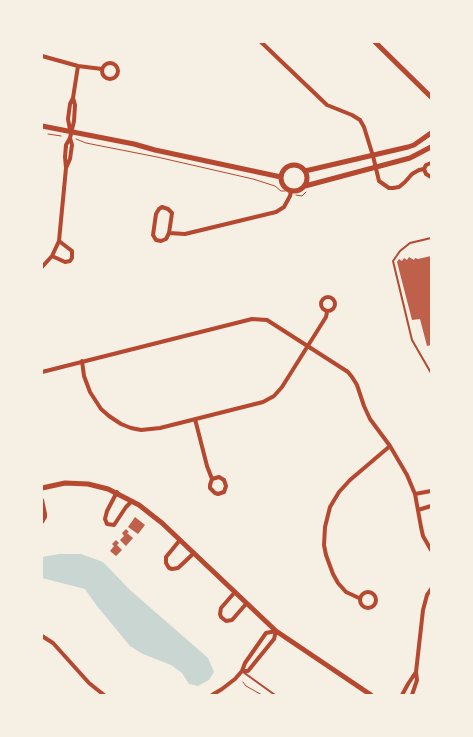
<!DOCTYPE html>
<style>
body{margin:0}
#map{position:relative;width:473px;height:737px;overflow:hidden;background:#f6efe4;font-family:Roboto,sans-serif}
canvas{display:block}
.frame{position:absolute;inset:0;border:43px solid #f6efe4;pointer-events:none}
</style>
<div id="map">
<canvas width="473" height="737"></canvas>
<div class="frame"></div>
</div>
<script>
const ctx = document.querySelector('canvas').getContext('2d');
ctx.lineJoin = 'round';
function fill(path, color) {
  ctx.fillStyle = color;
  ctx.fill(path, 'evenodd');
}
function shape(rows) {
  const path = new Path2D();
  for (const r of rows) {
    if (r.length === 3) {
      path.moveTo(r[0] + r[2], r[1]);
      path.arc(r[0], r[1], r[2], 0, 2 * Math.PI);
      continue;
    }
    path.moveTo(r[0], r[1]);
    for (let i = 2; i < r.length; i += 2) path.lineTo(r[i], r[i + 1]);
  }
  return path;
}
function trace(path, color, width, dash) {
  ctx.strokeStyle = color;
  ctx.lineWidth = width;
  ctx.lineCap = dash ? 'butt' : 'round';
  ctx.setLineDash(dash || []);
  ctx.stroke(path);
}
const water = shape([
 [59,554,81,554,103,562,130,590,208,658,214,672,209,680,198,686,189,684,182,673,171,665,143,654,130,646,97,606,85,589,42,578,42,557]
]);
const building = shape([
 [431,256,431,345,427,346,420,319,412,320,397,262,399,259,402,261,404,258,407,260,409,257,414,260,415,258,418,259],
 [135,517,145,525,138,534,128,527],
 [126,529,129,532,127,533,133,538,126,546,120,540,124,536,122,533],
 [116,540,119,543,117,545,122,550,116,556,110,551,114,546,112,544]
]);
const path = shape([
 [48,134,61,136],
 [76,139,86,143,157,157,253,179,275,186,281,191,285,191],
 [296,195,302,196,306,192],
 [243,682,246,686,262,695]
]);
const service = shape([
 [431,238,410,243,400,251,393,261,412,340,431,373],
 [243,672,275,695]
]);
const minor = shape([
 [261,42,327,105,352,115,360,120,364,127,373,156,379,181,389,188,393,188,399,187,405,182,412,174,419,170,424,169],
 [42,56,78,66,102,69],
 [110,71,8],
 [70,130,68,119,70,104,73,98,78,66],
 [431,163,426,165,424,169,426,174,431,177],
 [66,168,70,159,72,145,70,138],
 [169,233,166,239,161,241,156,240,153,235,156,214,159,209,162,207,168,209,172,213,169,233,185,234,276,212,284,207,290,196,291,191],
 [52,256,65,262,70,261,72,258,72,251,59,241],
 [42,267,52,256,59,241,66,168,65,157,66,145,70,138,74,121,75,105,73,98],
 [328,304,7],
 [82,361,84,376,90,392,101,409,109,416,121,424,131,428,141,430,160,428,263,402,274,396,282,387,326,317,327,312],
 [42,372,252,319,267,320,348,372,352,377,357,385,364,406,370,419,390,446,407,475,415,494,421,527,423,536,431,550],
 [195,419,207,466,212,479,210,485,210,488,215,493,218,494,224,492,226,486,224,480,219,477,212,479],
 [117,492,107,511,105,519,107,524,114,525,126,507,132,501],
 [415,494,431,491],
 [42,500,45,514,45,517,42,522],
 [418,510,431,506],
 [180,540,166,557,166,563,169,568,172,569,178,568,194,553],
 [368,600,8],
 [235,592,221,608,220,614,221,617,226,621,232,620,246,604],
 [359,598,346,592,338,583,333,574,326,555,324,545,325,527,330,507,339,492,350,480,390,446],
 [42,636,53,643,89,683,104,695],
 [212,695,222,689,235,679,242,671,245,663,266,633,276,631,274,639,248,671,242,671],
 [402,695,408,684,416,672],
 [412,695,417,680,416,672,423,610,427,595,431,589]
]);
const tertiary = shape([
 [375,42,431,97],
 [42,126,134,144,155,150,281,177],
 [294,178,13],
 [305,171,408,147,414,145,431,133],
 [305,186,410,158,431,147],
 [42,488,65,483,88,484,108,489,139,505,162,523,276,631,371,695]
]);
fill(water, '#c9d6d2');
fill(building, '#bf614a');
trace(path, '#b5482f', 1);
trace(service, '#b5482f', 2);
trace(minor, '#b5482f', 4);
trace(tertiary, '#b5482f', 5);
</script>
